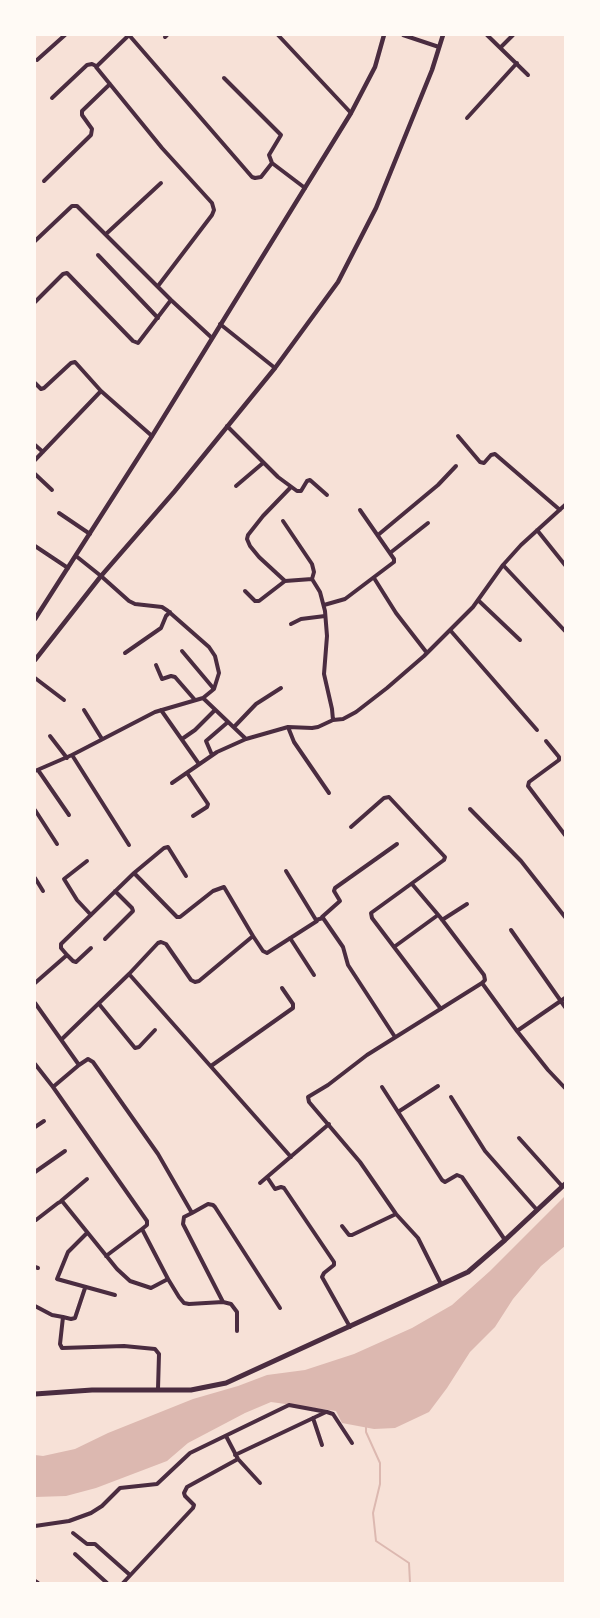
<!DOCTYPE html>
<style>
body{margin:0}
#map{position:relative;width:600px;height:1618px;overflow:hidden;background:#f7e1d7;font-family:Lato,sans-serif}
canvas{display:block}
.frame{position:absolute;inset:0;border:36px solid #fffaf5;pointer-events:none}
</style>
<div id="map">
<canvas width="600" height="1618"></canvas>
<div class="frame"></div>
</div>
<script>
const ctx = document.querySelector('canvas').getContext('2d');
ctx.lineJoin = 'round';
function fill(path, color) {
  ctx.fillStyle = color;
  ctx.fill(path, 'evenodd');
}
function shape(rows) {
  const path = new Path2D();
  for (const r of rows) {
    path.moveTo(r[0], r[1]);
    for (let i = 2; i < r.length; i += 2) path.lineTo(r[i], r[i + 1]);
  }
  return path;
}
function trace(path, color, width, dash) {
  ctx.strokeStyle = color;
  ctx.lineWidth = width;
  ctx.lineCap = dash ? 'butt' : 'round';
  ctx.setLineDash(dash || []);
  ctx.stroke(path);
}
const water = shape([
 [565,1196,565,1246,541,1266,513,1299,495,1327,470,1352,447,1388,429,1412,395,1428,374,1429,342,1423,336,1411,271,1402,245,1413,188,1443,167,1461,96,1488,66,1496,35,1497,35,1455,43,1456,75,1449,108,1433,193,1399,238,1386,267,1375,305,1370,354,1354,412,1328,452,1305,490,1271]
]);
const stream = shape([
 [366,1427,366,1432,380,1463,380,1484,373,1513,376,1541,409,1563,410,1583]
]);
const minor = shape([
 [129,35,96,67,162,148,212,203,214,210,212,215,158,286],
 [129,35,252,177,255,178,261,177,272,163,305,188],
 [278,35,351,113],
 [403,35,439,47],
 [487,35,528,75],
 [165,37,167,35],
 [501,47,513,35],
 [37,60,65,35],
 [224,78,281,135,269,155,272,163],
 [52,98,87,65,92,64,96,66],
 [467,118,517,63],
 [44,181,91,135,92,129,82,115,82,111,110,84],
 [106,234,161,183],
 [35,241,72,206,77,206,171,300,212,338],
 [98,255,158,318],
 [35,302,63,274,67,273,133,341,138,343,171,300],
 [220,324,275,368],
 [35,383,41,389,44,388,71,363,75,362,101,391],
 [227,426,278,477,297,491,301,491,307,481,310,480,327,495],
 [458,436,480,462,484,463,491,455,495,454,560,510],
 [35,445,43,452],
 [35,460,101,391,152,436],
 [35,474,52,490],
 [236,486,263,463],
 [59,513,90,534],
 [283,521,312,564,314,572,312,579],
 [537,530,565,565],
 [378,535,438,485,456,466],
 [35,546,68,568],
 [390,553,428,523],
 [76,556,101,576,129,601,135,604,162,607,168,611,209,647,215,656,219,673,214,689,203,698],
 [503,565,565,631],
 [374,578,396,613,427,653],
 [245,591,255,601,259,601,285,581],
 [479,601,520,640],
 [324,605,345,599,394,562,394,559,360,510],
 [291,624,301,619,325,616],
 [450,630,537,730],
 [182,651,214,689],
 [125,653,161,628,166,616,170,612],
 [156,665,162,679,171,676,175,677,195,700],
 [35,678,64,700],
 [84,710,102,739],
 [161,710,199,764],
 [333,720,343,719,356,712,387,688,424,656,473,607,503,565,521,545,565,505],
 [234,727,256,704,281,688],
 [288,727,294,742,329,793],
 [50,736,67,758],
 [182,739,195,730,215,710],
 [546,741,559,757,559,760,529,782,528,786,565,835],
 [72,755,129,845],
 [212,755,206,741,228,722],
 [38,770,69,815],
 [35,771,72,755,155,712,203,698,246,739,288,727,312,728,318,727,333,720,332,709,324,674,327,636,325,611,320,592,312,579,285,581,259,557,250,546,247,539,248,535,263,516,291,487],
 [187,773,208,804,207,807,193,816],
 [172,783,217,752,246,739],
 [470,809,521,861,565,917],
 [35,810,57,844],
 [351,827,384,798,389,797,445,857,444,860,371,913,372,918,441,1009],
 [87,861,64,879,77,900,91,915],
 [286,871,316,920,323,918,343,947,348,965,395,1037],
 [35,878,43,891],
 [412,884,440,917,484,975,485,980,482,983],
 [322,917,340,901,334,891,335,888,397,844],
 [442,920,467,904],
 [511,930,565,1007],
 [253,936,263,951,267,953,317,921],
 [290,938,314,975],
 [105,939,133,911,132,908,115,891],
 [394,947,438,915],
 [67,955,73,961,76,962,91,948],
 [129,974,291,1157],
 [35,983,67,955,61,948,61,944,134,873,164,848,168,847,186,876],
 [35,1003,79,1065,88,1059,93,1062,158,1154,192,1213,208,1204,213,1205,215,1207,280,1308],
 [99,1004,135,1048,139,1047,155,1030],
 [517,1031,565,998],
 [62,1039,129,974,158,943,161,942,166,944,191,980,195,982,199,981,253,936,224,887,213,891,180,917,177,917,134,873],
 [35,1064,53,1087],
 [211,1066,293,1008,293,1004,282,988],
 [382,1087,442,1180,445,1182,457,1175,462,1177,505,1240],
 [451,1097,485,1151,537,1210],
 [398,1112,438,1086],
 [35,1127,44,1121],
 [519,1138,562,1186],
 [35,1172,65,1151],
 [267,1177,275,1189,281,1187,284,1188,334,1262,334,1265,324,1273,322,1277,350,1327],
 [260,1183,329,1124],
 [61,1201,87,1179],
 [192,1213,184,1217,183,1224,223,1302,231,1304,237,1312,237,1331],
 [36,1220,58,1203,62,1201,117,1269,130,1281,151,1288,168,1279,142,1229,147,1225,147,1221,53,1087,79,1065],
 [342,1226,349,1235,352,1235,396,1214],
 [87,1233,68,1252,57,1279,115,1295],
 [106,1256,142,1229],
 [35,1267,38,1268],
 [168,1279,179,1297,184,1303,189,1304,223,1302],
 [441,1284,418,1238,396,1214,360,1162,309,1102,308,1097,328,1085,367,1055,482,983,517,1031,548,1070,565,1088],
 [35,1306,52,1315,63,1317,60,1344,62,1348,124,1346,155,1349,159,1354,158,1389],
 [63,1317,71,1319,75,1318,85,1288],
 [313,1418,322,1445],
 [226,1436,238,1459,260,1483],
 [235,1455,326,1412],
 [35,1526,69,1521,91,1513,102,1506,120,1488,157,1484,190,1453,289,1405,327,1412,333,1414,352,1443],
 [73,1533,87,1544,95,1544,130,1575],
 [75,1554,107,1583],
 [35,1581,38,1583],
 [123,1583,193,1508,194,1505,185,1496,184,1493,187,1487,238,1459]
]);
const tertiary = shape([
 [35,619,152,436,351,113,375,67,384,35],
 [35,660,101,576,174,492,275,368,338,282,376,208,432,70,443,35]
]);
const secondary = shape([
 [35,1394,92,1390,191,1390,226,1383,468,1272,505,1240,565,1184]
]);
fill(water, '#dcb8b0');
trace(stream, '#dcb8b0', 2);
trace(minor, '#4a2c40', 4);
trace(tertiary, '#4a2c40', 4.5);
trace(secondary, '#4a2c40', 5);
</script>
